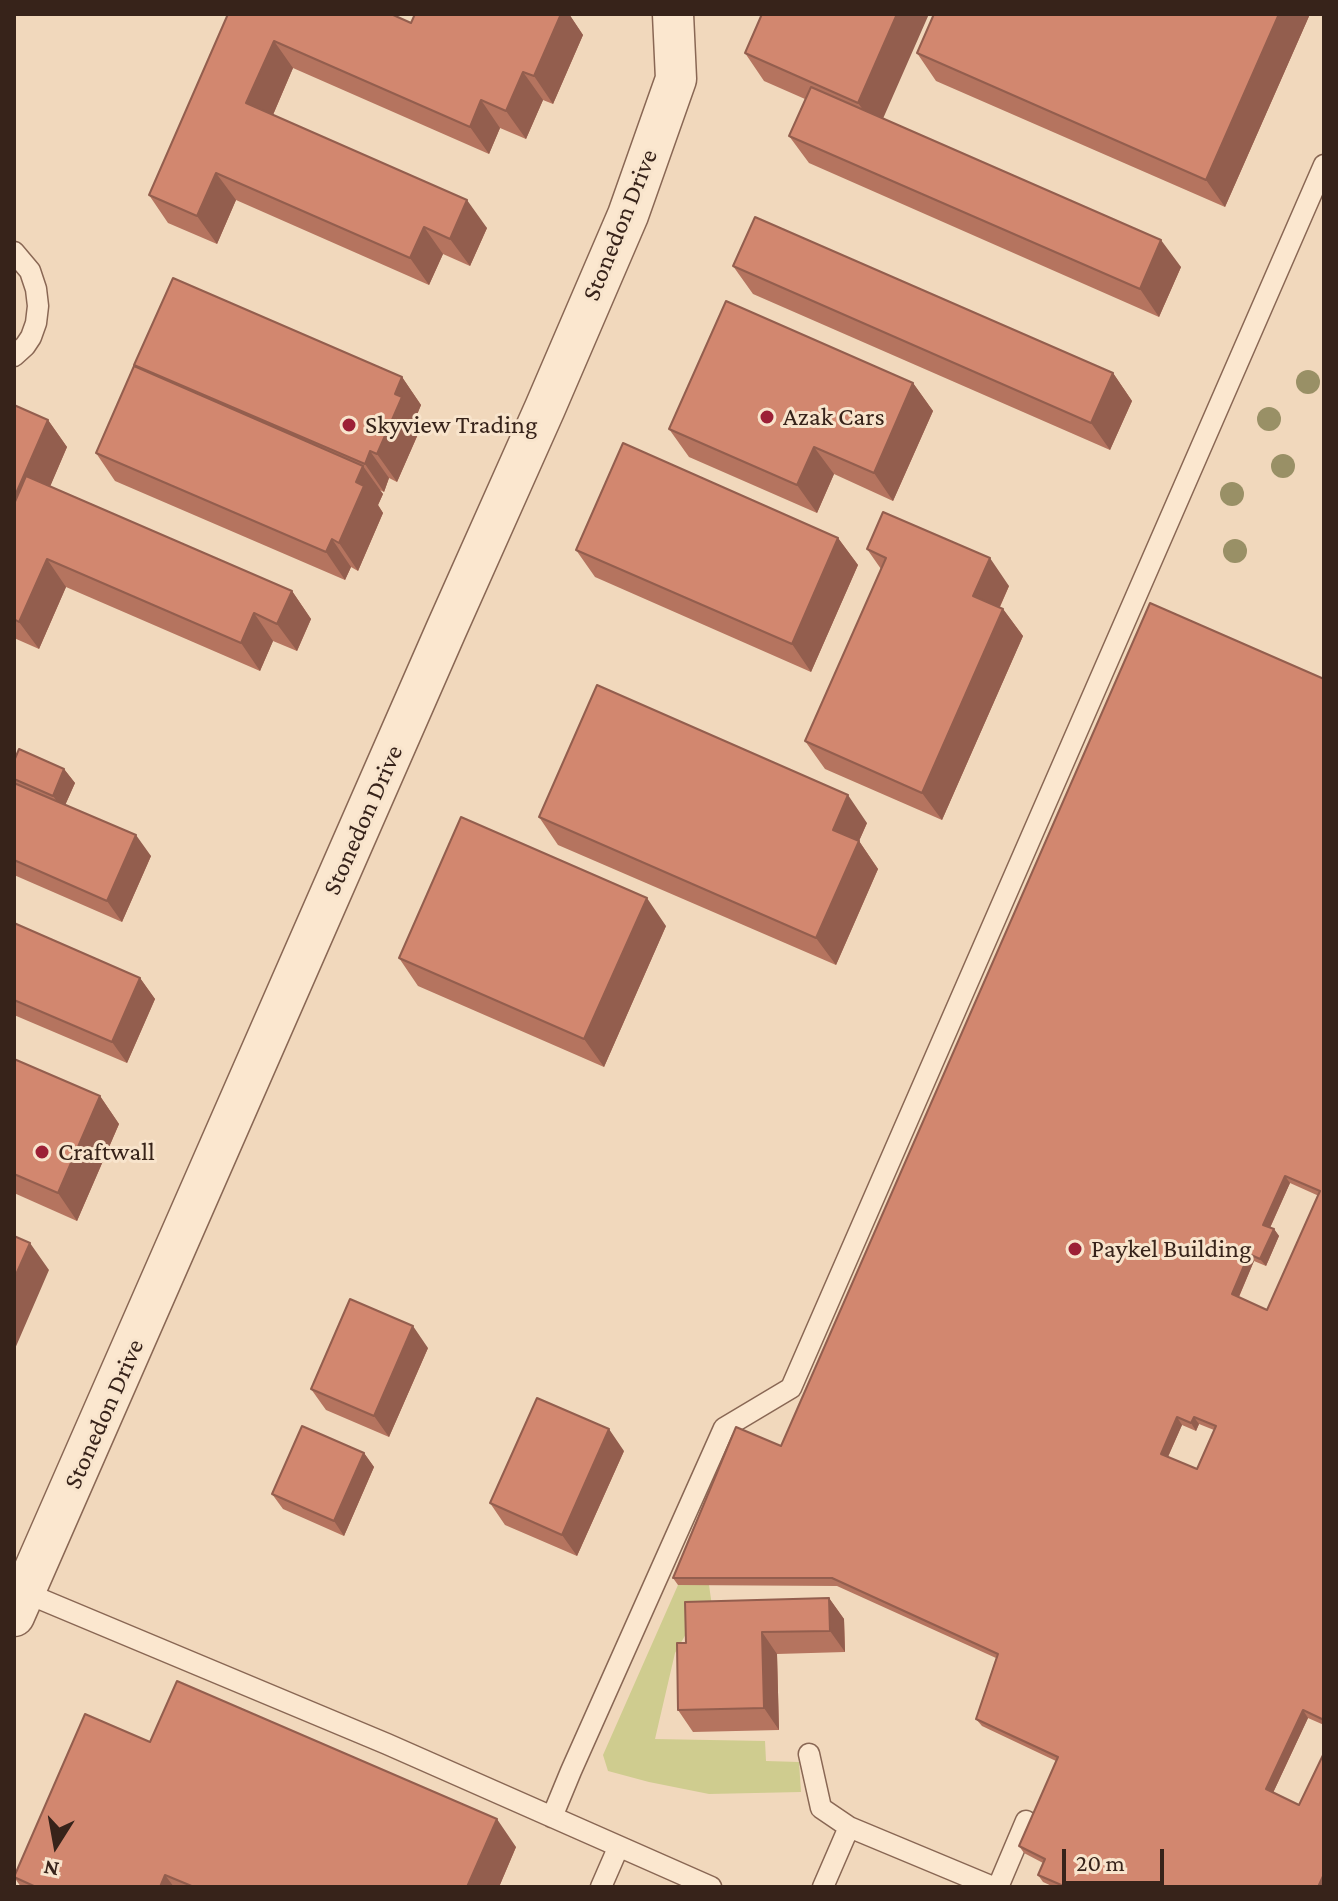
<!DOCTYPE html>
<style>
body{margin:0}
#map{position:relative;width:1338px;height:1901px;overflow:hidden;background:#f1d8bc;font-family:"Crimson Pro",serif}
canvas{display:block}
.frame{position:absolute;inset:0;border:16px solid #37231a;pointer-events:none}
.north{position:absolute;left:16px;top:1805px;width:80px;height:80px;-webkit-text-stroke:6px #f8e4cc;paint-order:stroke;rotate:191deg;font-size:22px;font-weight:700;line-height:32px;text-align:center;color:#37231a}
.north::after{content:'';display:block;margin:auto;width:28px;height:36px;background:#37231a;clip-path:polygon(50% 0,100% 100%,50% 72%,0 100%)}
.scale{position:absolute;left:1062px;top:1849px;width:102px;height:36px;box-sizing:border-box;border:4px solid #37231a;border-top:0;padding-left:10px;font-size:24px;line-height:28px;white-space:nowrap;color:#37231a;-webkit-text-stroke:6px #f8e4cc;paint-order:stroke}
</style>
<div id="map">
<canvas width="1338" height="1901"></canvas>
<div class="frame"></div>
<div class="north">N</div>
<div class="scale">20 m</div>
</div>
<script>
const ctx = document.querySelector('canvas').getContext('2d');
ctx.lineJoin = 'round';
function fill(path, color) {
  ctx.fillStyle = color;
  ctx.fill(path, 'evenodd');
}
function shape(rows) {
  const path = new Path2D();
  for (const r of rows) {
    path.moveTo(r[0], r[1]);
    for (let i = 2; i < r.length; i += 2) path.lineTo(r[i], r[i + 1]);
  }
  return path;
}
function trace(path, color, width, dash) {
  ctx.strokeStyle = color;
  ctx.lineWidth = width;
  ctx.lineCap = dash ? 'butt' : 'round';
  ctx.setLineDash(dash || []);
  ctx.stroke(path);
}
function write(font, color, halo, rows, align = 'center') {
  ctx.font = font + ' "Crimson Pro",serif';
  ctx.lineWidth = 6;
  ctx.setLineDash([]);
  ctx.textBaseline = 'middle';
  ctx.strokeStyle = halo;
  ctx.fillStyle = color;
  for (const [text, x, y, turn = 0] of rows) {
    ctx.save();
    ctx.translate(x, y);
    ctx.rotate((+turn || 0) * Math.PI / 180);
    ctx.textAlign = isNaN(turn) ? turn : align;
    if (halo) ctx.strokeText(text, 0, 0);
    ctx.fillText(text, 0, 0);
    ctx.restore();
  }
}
const green = shape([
 [678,1585,709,1585,712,1606,694,1620,675,1653,655,1739,765,1741,766,1761,799,1762,801,1792,709,1794,649,1782,608,1771,603,1755]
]);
const service = shape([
 [14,252,30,271,36,289,38,306,36,323,31,337,25,346,14,356],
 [26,1593,387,1744,711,1887],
 [809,1754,821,1808,849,1827],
 [552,1817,571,1771,724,1428,791,1388,1324,165],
 [601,1887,618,1848],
 [823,1887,849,1827,993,1887],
 [998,1887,1026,1821]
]);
const minor = shape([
 [14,1616,446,630,545,408,628,215,676,79,673,14]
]);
const trees = [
 [1308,382],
 [1269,419],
 [1283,466],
 [1232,494],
 [1235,551]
];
const wall = shape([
 [228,14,411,23,415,14,569,14,583,35,553,104,543,100,526,139,500,128,489,154,293,68,273,115,487,228,470,266,443,254,429,285,236,200,217,244,168,223,149,195],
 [762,14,883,118,1181,267,1159,317,809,163,789,136,805,99,764,81,745,53],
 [934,14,1310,14,1225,207,936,81,917,53],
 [733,266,1113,373,1132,401,1110,450,753,294],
 [134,365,402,377,421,405,416,417,422,425,397,482,389,478,384,492,380,490,383,494,378,505,383,513,358,571,351,567,345,580,115,481,96,453,136,368],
 [913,383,933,411,893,501,834,474,817,513,689,457,669,429],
 [14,405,48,420,67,447,50,486,292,591,311,619,297,651,273,641,260,671,66,587,39,649,14,638],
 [838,538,858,565,811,672,595,577,576,550],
 [867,549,1009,586,1000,607,1003,609,1023,636,942,820,825,769,805,741,881,569],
 [1324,679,1324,1725,1308,1718,1273,1793,1324,1887,1054,1887,1043,1882,1038,1875,1043,1863,1024,1853,1019,1846,1056,1761,982,1726,976,1719,996,1658,837,1586,678,1585,673,1578,781,1446],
 [1290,1183,1319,1196,1267,1310,1239,1297,1254,1261,1266,1266,1279,1236,1274,1229,1270,1228],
 [1199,1424,1214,1430,1197,1469,1168,1457,1182,1425,1196,1431],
 [14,761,64,769,75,783,65,805,151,856,122,922,14,875],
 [539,817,867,823,859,841,878,869,836,965,558,845],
 [14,923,140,978,155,999,127,1063,14,1015],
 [666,926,604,1067,418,986,399,958],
 [14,1059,100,1096,119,1124,77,1221,14,1193],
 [428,1348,389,1437,326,1410,311,1389],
 [624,1451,577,1556,505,1525,490,1503],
 [364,1453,374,1467,344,1536,283,1509,272,1494],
 [829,1598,844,1619,845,1652,777,1654,779,1730,693,1732,678,1710,686,1643],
 [150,1742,516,1847,499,1887,21,1887,14,1877]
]);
const shadedWall = shape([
 [561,14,569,14,583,35,553,104,534,76],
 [897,14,929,14,878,130,858,103],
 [1279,14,1310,14,1225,207,1206,180],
 [274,41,293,68,266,131,246,103],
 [523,72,543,100,526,139,506,111],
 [481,100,500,128,489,154,470,127],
 [216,173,236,200,217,244,197,216],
 [467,200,487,228,470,266,450,239],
 [424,227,443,254,429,285,410,258],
 [1161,240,1181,267,1159,317,1140,289],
 [1113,373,1132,401,1110,450,1091,423],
 [402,377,421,405,416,417,422,425,397,482,377,454,395,394],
 [913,383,933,411,893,501,874,473],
 [48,420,67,447,18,562,14,556,14,498],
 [814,447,834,474,817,513,797,485],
 [370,451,389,478,384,492,365,464],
 [363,466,383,494,378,505,383,513,358,571,339,543,356,482],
 [838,538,858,565,811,672,792,644],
 [332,539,351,567,345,580,326,552],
 [990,558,1009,586,992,624,973,596],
 [47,559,66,587,39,649,19,622],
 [292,591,311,619,297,651,277,624],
 [1003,609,1023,636,942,820,922,793],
 [254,613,273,641,260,671,241,643],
 [64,769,75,783,63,810,53,796],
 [848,795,867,823,859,841,878,869,836,965,816,938,833,830],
 [136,835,151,856,122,922,107,901],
 [647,898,666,926,604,1067,584,1039],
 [140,978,155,999,127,1063,112,1042],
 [100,1096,119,1124,77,1221,58,1193],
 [1285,1176,1290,1183,1268,1232,1263,1225],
 [1274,1229,1279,1236,1266,1266,1260,1259],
 [30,1243,49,1270,14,1351,14,1279],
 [1249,1254,1254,1261,1237,1301,1232,1294],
 [413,1326,428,1348,389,1437,374,1416],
 [1177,1417,1182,1425,1166,1461,1161,1454],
 [1194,1417,1199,1424,1196,1431,1191,1423],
 [609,1429,624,1451,577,1556,562,1535],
 [364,1453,374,1467,344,1536,334,1521],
 [829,1598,844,1619,845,1652,830,1631],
 [762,1632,777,1654,779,1730,764,1708],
 [1303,1710,1308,1718,1271,1797,1266,1789],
 [497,1819,516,1847,499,1887,467,1887],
 [1324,1874,1324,1887,1318,1887],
 [165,1875,174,1887,160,1887]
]);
const building = shape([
 [228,14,391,14,411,23,415,14,561,14,534,76,523,72,506,111,481,100,470,127,274,41,246,103,467,200,450,239,424,227,410,258,216,173,197,216,149,195,228,14],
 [762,14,897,14,858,103,745,53,762,14],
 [934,14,1279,14,1206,180,917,53,934,14],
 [811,87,1161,240,1140,289,789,136,811,87],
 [755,217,1113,373,1091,423,733,266,755,217],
 [173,278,402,377,395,394,402,397,377,454,370,451,365,464,134,365,173,278],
 [726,301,913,383,874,473,814,447,797,485,669,429,726,301],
 [134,366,363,466,356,482,364,486,339,543,332,539,326,552,96,453,134,366],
 [14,405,48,420,14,498,14,405],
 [623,443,838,538,792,644,576,550,623,443],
 [26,476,292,591,277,624,254,613,241,643,47,559,19,622,14,619,14,504,26,476],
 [883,512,990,558,973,596,1003,609,922,793,805,741,886,558,867,549,883,512],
 [1150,603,1324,679,1324,1720,1303,1710,1266,1789,1299,1805,1324,1753,1324,1874,1318,1887,1066,1887,1038,1875,1045,1859,1019,1846,1058,1757,976,1719,998,1654,832,1578,673,1578,736,1427,781,1446,1150,603],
 [1285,1176,1320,1191,1267,1310,1232,1294,1249,1254,1260,1259,1274,1229,1263,1225,1285,1176],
 [1177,1417,1191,1423,1194,1417,1216,1426,1197,1469,1161,1454,1177,1417],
 [597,685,848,795,833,830,859,841,816,938,539,817,597,685],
 [19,749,64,769,53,796,14,779,14,761,19,749],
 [14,783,136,835,107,901,14,860,14,783],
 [461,817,647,898,584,1039,399,958,461,817],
 [14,923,140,978,112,1042,14,1000,14,923],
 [14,1059,100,1096,58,1193,14,1174,14,1059],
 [14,1236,30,1243,14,1279,14,1236],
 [350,1299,413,1326,374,1416,311,1389,350,1299],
 [537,1398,609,1429,562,1535,490,1503,537,1398],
 [302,1426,364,1453,334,1521,272,1494,302,1426],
 [829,1598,830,1631,762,1632,764,1708,678,1710,677,1643,686,1643,685,1602,829,1598],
 [177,1681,497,1819,467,1887,194,1887,165,1875,160,1887,36,1887,14,1877,85,1714,150,1742,177,1681]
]);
const markers = [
 [767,417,8,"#9c2036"],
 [349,425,8,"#9c2036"],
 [42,1152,8,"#9c2036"],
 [1075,1249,8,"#9c2036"]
];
const streetNames = [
 ["Stonedon Drive",620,225,-68],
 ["Stonedon Drive",363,820,-66],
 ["Stonedon Drive",104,1414,-66]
];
const poiNames = [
 ["Azak Cars",783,417],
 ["Skyview Trading",365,425],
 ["Craftwall",58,1152],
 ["Paykel Building",1091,1249]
];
fill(green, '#cfcc8f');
trace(service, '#896754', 23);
trace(minor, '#896754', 43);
trace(service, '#fbe7cf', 20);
trace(minor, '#fbe7cf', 40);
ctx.fillStyle = '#999066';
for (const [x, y] of trees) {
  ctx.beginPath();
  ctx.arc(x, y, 12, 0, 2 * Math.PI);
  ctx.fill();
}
fill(wall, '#b5745f');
fill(shadedWall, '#935e4e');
fill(building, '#d2876f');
trace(building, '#935e4e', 2);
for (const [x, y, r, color] of markers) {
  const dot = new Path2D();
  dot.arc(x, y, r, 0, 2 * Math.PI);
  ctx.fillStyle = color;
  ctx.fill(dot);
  trace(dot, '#f8e4cc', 3);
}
write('26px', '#37231a', '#f8e4cc', streetNames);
write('26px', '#37231a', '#f8e4cc', poiNames, 'left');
</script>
